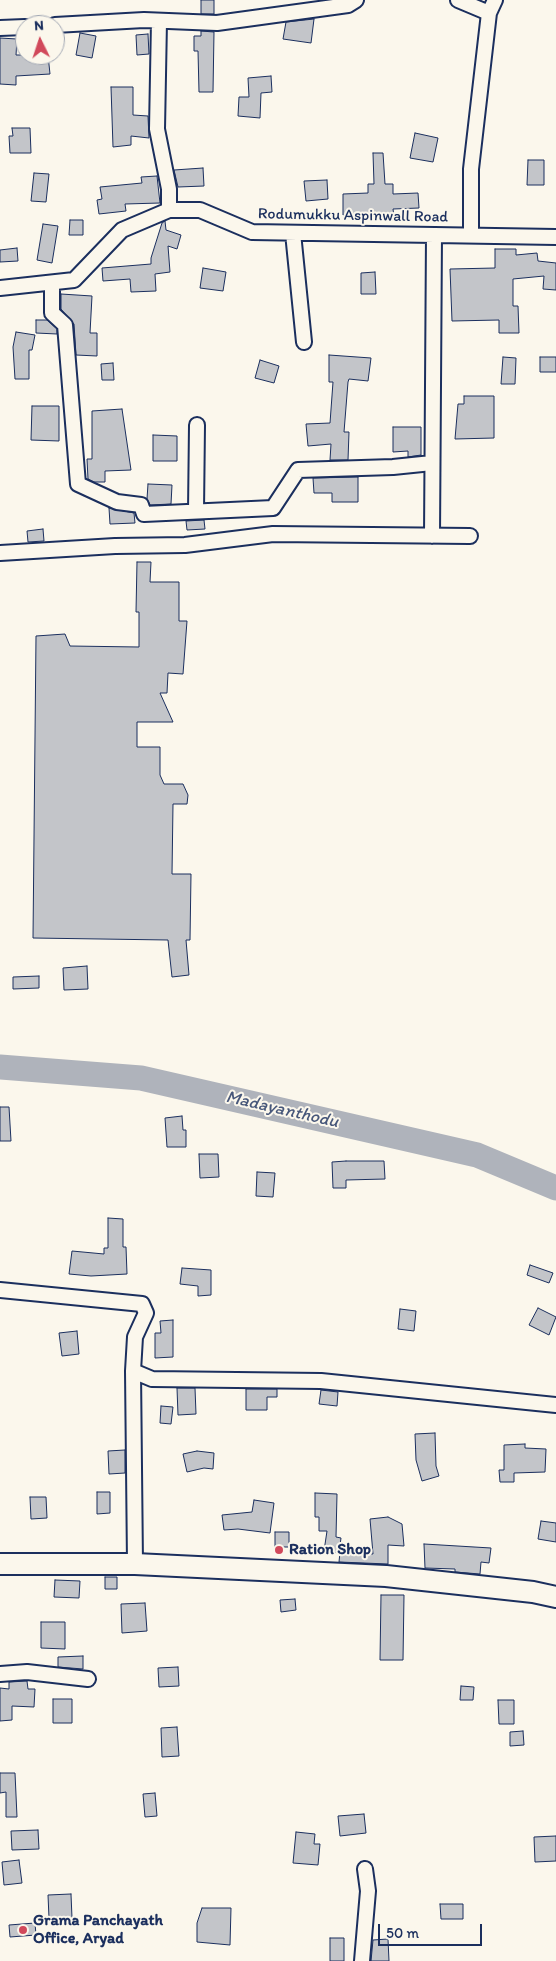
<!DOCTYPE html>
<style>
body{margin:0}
#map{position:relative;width:556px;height:1961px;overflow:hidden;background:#fbf7ec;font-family:Itim,sans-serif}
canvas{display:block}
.north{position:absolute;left:15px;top:15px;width:50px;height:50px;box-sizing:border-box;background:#fbf7ec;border:1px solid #a1a7b3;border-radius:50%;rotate:356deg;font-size:14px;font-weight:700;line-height:20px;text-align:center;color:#1b2f5e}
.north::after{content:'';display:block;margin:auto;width:18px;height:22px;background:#d1495b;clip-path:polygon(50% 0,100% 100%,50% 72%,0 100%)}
.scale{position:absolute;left:378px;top:1924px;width:104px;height:22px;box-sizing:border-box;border:2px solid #1b2f5e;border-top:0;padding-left:6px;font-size:15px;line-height:18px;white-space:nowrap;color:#1b2f5e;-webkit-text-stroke:4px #fbf7ec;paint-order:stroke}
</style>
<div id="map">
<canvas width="556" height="1961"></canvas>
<div class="north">N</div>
<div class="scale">50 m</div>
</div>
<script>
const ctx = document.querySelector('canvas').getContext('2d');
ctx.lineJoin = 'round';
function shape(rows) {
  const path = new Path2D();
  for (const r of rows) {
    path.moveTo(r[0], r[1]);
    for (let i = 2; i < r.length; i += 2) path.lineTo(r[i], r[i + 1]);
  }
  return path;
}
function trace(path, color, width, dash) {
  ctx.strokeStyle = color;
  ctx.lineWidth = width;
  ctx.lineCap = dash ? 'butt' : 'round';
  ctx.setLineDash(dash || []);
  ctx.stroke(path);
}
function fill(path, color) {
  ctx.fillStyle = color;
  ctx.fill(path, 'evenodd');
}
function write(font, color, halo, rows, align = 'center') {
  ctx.font = font + ' Itim,sans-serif';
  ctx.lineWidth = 4;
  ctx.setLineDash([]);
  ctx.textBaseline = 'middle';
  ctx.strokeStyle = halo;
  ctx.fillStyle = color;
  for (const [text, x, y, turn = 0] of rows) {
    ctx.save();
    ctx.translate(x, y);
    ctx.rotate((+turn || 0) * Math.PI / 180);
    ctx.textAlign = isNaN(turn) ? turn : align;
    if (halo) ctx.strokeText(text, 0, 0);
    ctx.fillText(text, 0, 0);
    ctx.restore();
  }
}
const river = shape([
 [0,1067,141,1078,477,1155,556,1188]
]);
const building = shape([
 [201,0,214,0,214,14,201,14,201,0],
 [314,19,311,43,283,39,286,22,314,19],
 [201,31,214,32,213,92,199,92,198,51,194,51,194,36,201,36,201,31],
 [80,33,96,36,92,58,76,55,80,33],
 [148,34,149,54,137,55,136,35,148,34],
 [0,38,17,39,16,55,48,55,50,74,16,76,16,85,0,84,0,38],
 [271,76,272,92,261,93,260,118,238,116,239,97,249,97,248,78,271,76],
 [111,87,133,87,133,115,148,116,149,138,131,136,131,145,113,147,111,87],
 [12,128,30,128,31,153,10,153,9,136,13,136,12,128],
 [415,133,438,138,433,162,410,158,415,133],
 [373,153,383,153,385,184,393,184,393,194,418,193,419,208,393,209,394,217,369,218,369,214,343,215,343,194,368,193,368,184,374,184,373,153],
 [528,160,544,160,544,185,527,185,528,160],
 [203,168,204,186,178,187,174,170,203,168],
 [34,173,49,174,46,202,31,201,34,173],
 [157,176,160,203,125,204,126,211,99,214,97,200,102,199,100,187,142,183,141,177,157,176],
 [327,180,328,199,306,201,304,181,327,180],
 [70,220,83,220,83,235,69,235,70,220],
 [165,221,166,230,181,235,177,249,168,246,170,272,155,274,156,291,131,292,130,279,103,281,102,268,151,264,151,258,162,223,165,221],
 [43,224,58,226,52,263,37,260,43,224],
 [17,248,18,261,0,262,0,250,17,248],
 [495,249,516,249,516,255,537,253,538,261,556,263,556,290,543,289,544,276,513,279,513,306,518,306,519,333,499,333,499,320,452,321,450,269,495,268,495,249],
 [203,268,226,272,223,291,200,288,203,268],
 [375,272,376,294,361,294,361,273,375,272],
 [61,294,92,296,90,333,97,333,97,356,76,355,74,324,61,309,61,294],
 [36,320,47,320,57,329,57,334,36,333,36,320],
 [16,332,35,335,32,350,29,350,29,379,15,379,13,347,16,332],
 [329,355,371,358,368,381,349,379,348,382,344,432,349,432,348,460,330,460,331,444,308,446,306,424,330,423,333,382,329,382,329,355],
 [503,357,516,358,515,384,501,384,503,357],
 [540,357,556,357,556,372,540,372,540,357],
 [260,360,279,366,274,383,255,378,260,360],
 [113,363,114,380,102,380,101,364,113,363],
 [464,396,494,396,494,438,455,439,458,404,464,404,464,396],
 [32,406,59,406,59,441,31,440,32,406],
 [122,409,131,470,105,471,105,482,94,482,88,479,87,459,92,459,92,411,122,409],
 [393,427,421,427,421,455,408,457,408,451,393,452,393,427],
 [153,435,177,436,177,461,153,461,153,435],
 [358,477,358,502,332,502,332,493,314,493,313,478,358,477],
 [148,484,172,485,171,504,150,505,147,499,148,484],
 [109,508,134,513,135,523,110,524,109,508],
 [204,520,205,529,187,530,186,521,204,520],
 [43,529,44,541,28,542,27,531,43,529],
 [137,562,151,562,150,582,179,582,179,621,187,621,183,674,168,673,167,693,160,693,173,722,137,722,137,747,160,747,160,775,164,784,183,784,188,795,187,804,173,804,172,874,191,874,190,940,186,940,189,975,172,977,168,940,33,938,36,636,65,634,70,646,139,647,139,612,136,612,137,562],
 [87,966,88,989,64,990,63,968,87,966],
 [39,976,39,988,13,989,13,977,39,976],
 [0,1107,9,1107,11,1141,0,1141,0,1107],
 [182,1116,183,1130,186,1130,186,1147,167,1147,165,1118,182,1116],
 [199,1154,218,1154,219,1177,200,1178,199,1154],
 [346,1161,384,1161,385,1179,346,1180,346,1188,333,1188,332,1162,346,1161],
 [257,1172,275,1173,273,1197,256,1196,257,1172],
 [108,1218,123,1219,123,1247,126,1247,127,1274,91,1276,69,1274,72,1251,104,1254,104,1248,108,1248,108,1218],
 [530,1265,553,1273,549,1283,527,1275,530,1265],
 [182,1268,211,1270,211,1295,198,1296,198,1286,180,1284,182,1268],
 [538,1308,556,1317,549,1335,529,1325,538,1308],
 [400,1309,416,1311,414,1331,398,1329,400,1309],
 [173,1320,173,1357,155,1358,155,1333,161,1333,160,1321,173,1320],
 [77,1331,79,1354,62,1356,59,1333,77,1331],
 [177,1388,195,1388,196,1414,178,1415,177,1388],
 [246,1389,277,1389,277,1397,267,1397,267,1410,246,1410,246,1389],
 [321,1390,338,1392,337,1406,319,1404,321,1390],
 [161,1406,173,1407,171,1424,160,1423,161,1406],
 [435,1433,436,1466,439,1476,422,1481,416,1460,415,1434,435,1433],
 [525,1444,525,1448,546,1449,545,1472,514,1473,514,1482,500,1482,499,1470,504,1470,504,1445,525,1444],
 [125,1450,125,1473,109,1474,108,1451,125,1450],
 [197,1451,214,1453,213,1469,204,1468,187,1472,183,1454,197,1451],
 [97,1492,110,1492,110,1513,97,1514,97,1492],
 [315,1493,337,1494,336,1537,341,1538,339,1553,324,1551,327,1531,319,1531,319,1517,315,1517,315,1493],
 [30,1497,46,1497,47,1518,31,1519,30,1497],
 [254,1500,274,1503,270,1533,238,1529,224,1530,222,1515,252,1512,254,1500],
 [388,1517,402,1524,404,1546,388,1545,388,1564,339,1562,340,1552,373,1554,370,1519,388,1517],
 [541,1521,556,1523,556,1542,538,1539,541,1521],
 [275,1532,289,1532,289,1547,275,1547,275,1532],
 [424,1544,491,1548,489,1563,481,1562,480,1574,455,1572,455,1569,425,1568,424,1544],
 [105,1577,117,1577,117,1589,105,1589,105,1577],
 [55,1580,80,1581,79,1598,54,1597,55,1580],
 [381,1595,404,1595,403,1660,380,1660,381,1595],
 [295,1599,296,1610,281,1612,280,1600,295,1599],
 [145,1603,147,1631,122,1633,121,1604,145,1603],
 [41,1622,65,1622,65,1649,41,1648,41,1622],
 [83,1656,83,1669,58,1667,58,1657,83,1656],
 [178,1667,179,1686,159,1687,158,1668,178,1667],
 [27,1681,28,1689,35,1689,34,1707,12,1706,12,1720,0,1721,0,1688,9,1689,9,1682,27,1681],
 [461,1686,474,1687,473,1700,460,1700,461,1686],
 [53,1699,72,1699,72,1723,53,1723,53,1699],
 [498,1700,514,1700,514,1724,499,1724,498,1700],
 [177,1727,179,1756,162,1757,161,1728,177,1727],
 [523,1731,524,1745,510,1746,510,1732,523,1731],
 [0,1773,15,1773,17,1817,6,1817,6,1792,0,1793,0,1773],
 [155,1793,157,1816,145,1817,143,1794,155,1793],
 [364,1814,366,1833,340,1836,338,1816,364,1814],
 [38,1830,39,1849,12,1850,11,1831,38,1830],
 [296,1832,315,1834,314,1844,320,1844,318,1865,293,1863,296,1832],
 [556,1836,556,1861,535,1862,534,1837,556,1836],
 [19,1860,22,1883,4,1885,2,1862,19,1860],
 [71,1894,72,1918,49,1918,48,1895,71,1894],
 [440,1904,463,1904,463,1919,441,1919,440,1904],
 [202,1908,231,1908,230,1945,197,1942,197,1923,202,1908],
 [35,1923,36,1935,10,1937,9,1925,35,1923],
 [330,1938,344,1938,344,1961,330,1961,330,1938],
 [388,1939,389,1961,371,1961,373,1940,388,1939]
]);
const minor = shape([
 [458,0,489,13],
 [159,21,157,129,169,189,169,210],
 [55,25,144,20,217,23,348,5,356,0],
 [0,28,25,27],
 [293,233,304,342],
 [471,235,471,169,489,13,495,0],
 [52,283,52,313,65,325,78,484,117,502,141,505,144,514,273,508,298,470,393,467,432,463],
 [0,288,74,280,122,230,169,210,200,210,252,232,556,237],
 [196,511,197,425],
 [432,536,434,235],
 [0,553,115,546,185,545,273,534,470,536],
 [0,1290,142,1304,146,1313,135,1337,133,1371,152,1379,321,1381,556,1405],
 [133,1371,135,1564],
 [0,1674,27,1672,88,1679],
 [362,1961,368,1891,365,1869]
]);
const secondary = shape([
 [0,1564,135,1564,386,1576,533,1592,556,1597]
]);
const markers = [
 [279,1550,5,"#d1495b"],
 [23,1930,5,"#d1495b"]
];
const streetNames = [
 ["Rodumukku Aspinwall Road",353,216,1]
];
const poiNames = [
 ["Ration Shop",289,1550],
 ["Grama Panchayath",33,1921],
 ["Office, Aryad",33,1939]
];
const waterNames = [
 ["Madayanthodu",282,1110,13]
];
trace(river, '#afb3bb', 25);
fill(building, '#c3c5c9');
trace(building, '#1b2f5e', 1);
trace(minor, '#1b2f5e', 18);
trace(secondary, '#1b2f5e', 24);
trace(minor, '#fbf7ec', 14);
trace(secondary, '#fbf7ec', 20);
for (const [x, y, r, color] of markers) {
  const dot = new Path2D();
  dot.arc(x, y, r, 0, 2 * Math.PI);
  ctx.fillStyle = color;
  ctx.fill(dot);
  trace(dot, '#fbf7ec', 2);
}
write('16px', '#1b2f5e', '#fbf7ec', streetNames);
write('bold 16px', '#1b2f5e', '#fbf7ec', poiNames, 'left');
write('italic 18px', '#47577a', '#fbf7ec', waterNames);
</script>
